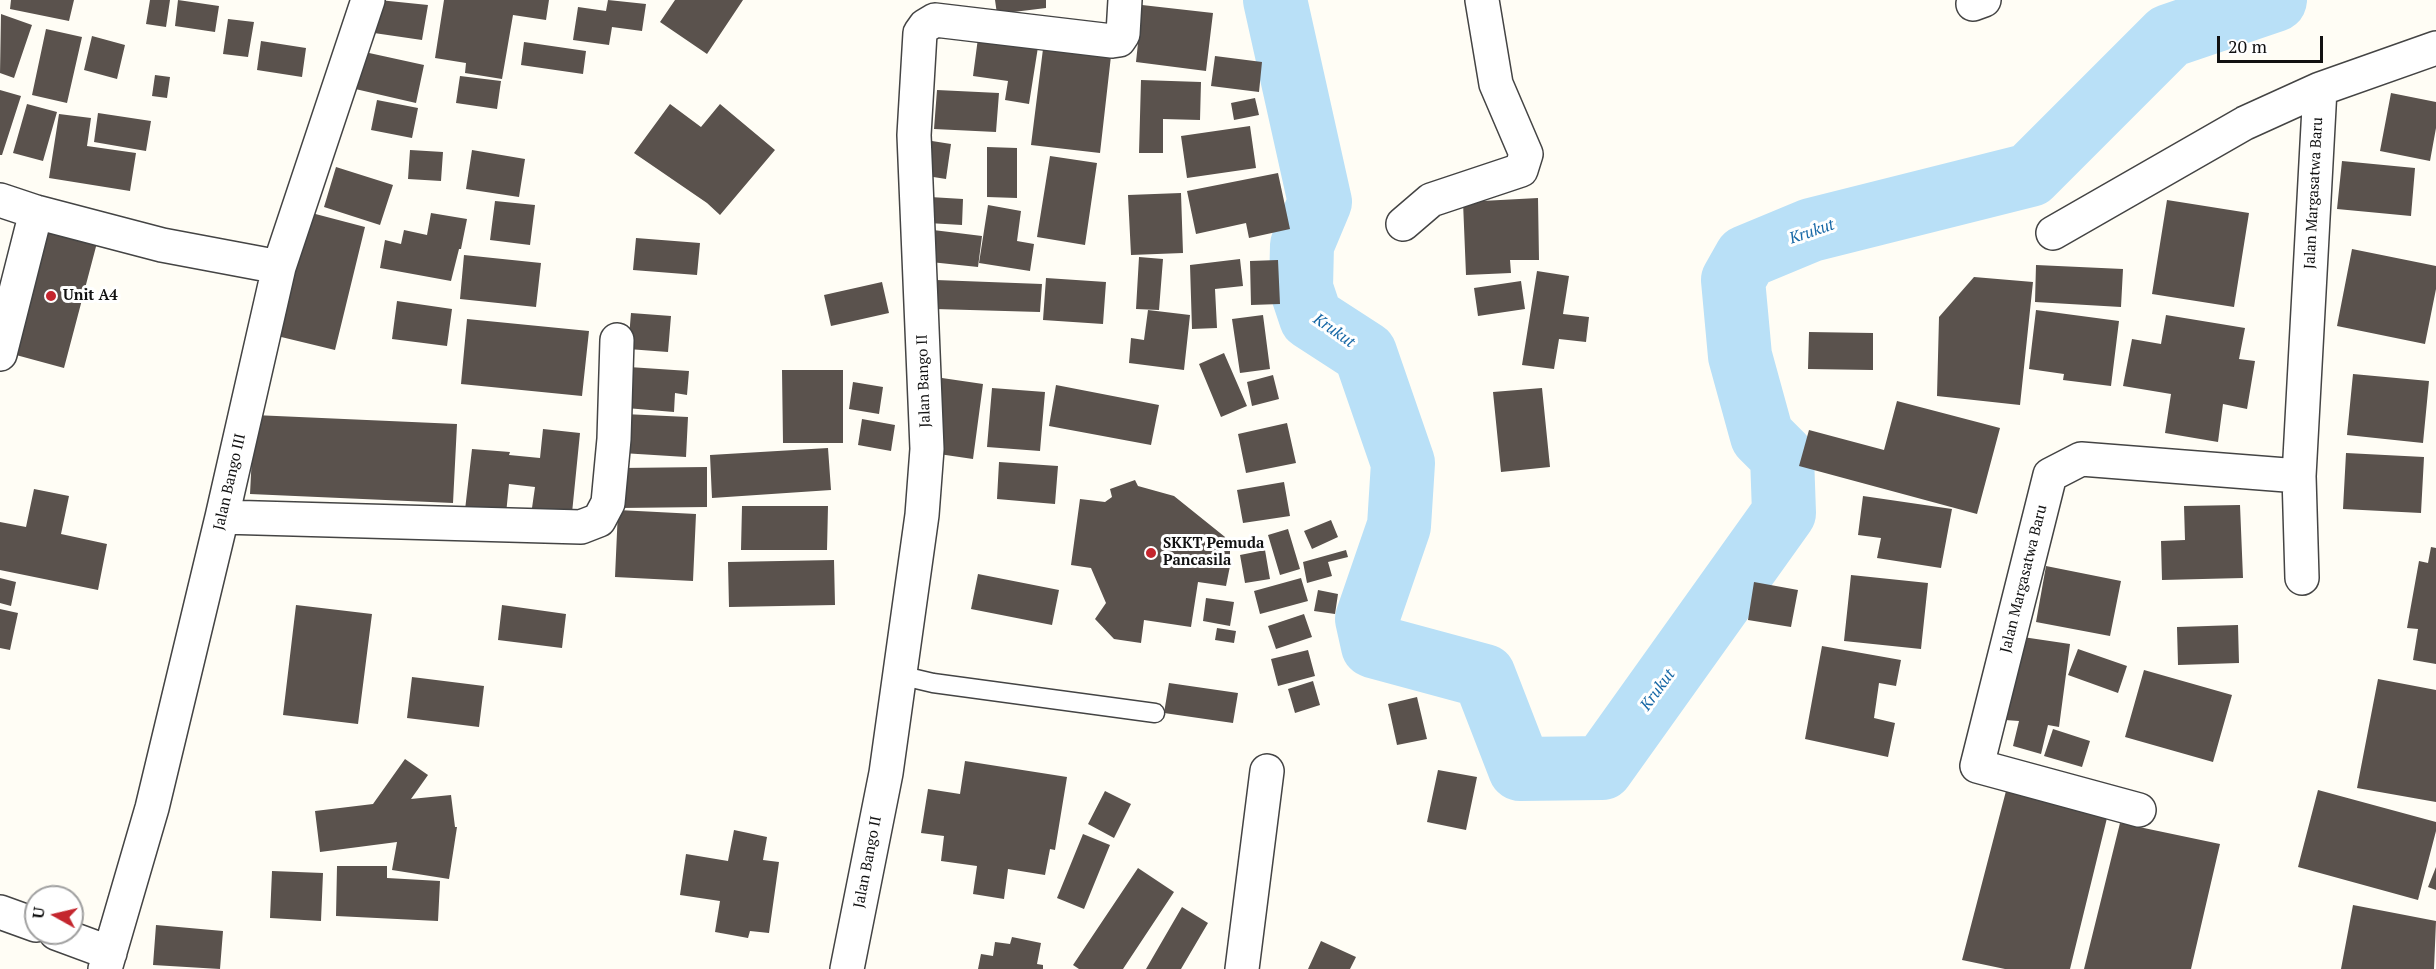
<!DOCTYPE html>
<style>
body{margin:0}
#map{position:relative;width:2436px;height:969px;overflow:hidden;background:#fffdf5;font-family:"PT Serif",serif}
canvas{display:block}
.north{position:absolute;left:24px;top:885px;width:60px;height:60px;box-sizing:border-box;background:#fff;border:2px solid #a0a0a0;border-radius:50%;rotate:278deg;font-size:16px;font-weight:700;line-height:24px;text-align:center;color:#111}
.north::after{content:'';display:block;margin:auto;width:21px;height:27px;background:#c4262e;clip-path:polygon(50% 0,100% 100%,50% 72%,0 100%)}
.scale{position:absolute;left:2217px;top:36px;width:106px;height:27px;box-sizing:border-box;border:3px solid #111;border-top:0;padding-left:8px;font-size:18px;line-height:21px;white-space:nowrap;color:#111;-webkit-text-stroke:4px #fff;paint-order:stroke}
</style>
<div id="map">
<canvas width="2436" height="969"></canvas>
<div class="north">U</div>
<div class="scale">20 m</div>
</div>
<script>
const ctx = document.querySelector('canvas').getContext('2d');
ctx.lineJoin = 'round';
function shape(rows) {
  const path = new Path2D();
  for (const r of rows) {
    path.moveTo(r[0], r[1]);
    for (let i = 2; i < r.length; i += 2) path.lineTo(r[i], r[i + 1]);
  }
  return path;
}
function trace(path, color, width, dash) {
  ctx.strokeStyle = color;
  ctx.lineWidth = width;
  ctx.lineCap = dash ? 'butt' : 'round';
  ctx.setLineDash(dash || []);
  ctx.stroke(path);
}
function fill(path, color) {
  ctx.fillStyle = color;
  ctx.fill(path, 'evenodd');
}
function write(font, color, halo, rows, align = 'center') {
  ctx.font = font + ' "PT Serif",serif';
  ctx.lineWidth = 6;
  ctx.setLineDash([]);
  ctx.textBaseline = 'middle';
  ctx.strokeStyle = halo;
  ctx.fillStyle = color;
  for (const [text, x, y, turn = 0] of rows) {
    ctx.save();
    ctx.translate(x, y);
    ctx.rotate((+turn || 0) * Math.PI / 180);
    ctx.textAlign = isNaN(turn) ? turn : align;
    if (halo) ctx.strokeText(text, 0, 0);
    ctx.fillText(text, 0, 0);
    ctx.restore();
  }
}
const river = shape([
 [1275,0,1320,202,1302,245,1301,288,1311,318,1365,353,1403,463,1399,526,1367,619,1373,646,1484,676,1520,769,1602,768,1784,513,1782,456,1762,436,1740,356,1733,280,1746,257,1811,230,2030,175,2169,36,2275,0]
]);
const building = shape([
 [11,0,74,0,69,21,10,9],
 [150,0,170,0,166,27,146,24],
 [178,0,219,6,215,32,175,26],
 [379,0,428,5,422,40,374,33],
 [444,0,549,0,546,20,513,15,502,79,465,73,466,63,435,58],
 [608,0,646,4,642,31,612,27,609,45,573,40,578,7,606,11],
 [675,0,743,0,707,54,660,22],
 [995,0,1046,0,1046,8,997,14],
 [1142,5,1213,13,1206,71,1136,62],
 [1,14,32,25,14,78,0,73],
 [228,19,254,22,248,57,223,54],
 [46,29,82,37,67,103,32,95],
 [92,36,125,45,117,79,84,70],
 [978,38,1038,47,1029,104,1005,100,1008,81,973,76],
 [261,41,306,48,302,77,257,70],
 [524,42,586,51,583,74,521,65],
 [1043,49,1111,56,1100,153,1031,145],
 [360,51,424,65,416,103,351,88],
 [1215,56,1262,62,1259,92,1211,86],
 [155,75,170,77,167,98,152,96],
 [460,76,501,81,497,109,456,103],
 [1141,80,1201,82,1200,120,1163,119,1163,153,1139,153],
 [0,90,21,96,2,155,0,155],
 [937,90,999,93,996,132,934,129],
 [2391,93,2436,102,2436,128,2430,161,2380,151],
 [1255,98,1259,115,1234,120,1231,103],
 [377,100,418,108,412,138,371,130],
 [27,104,57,112,43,161,13,153],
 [670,104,701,127,720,104,775,150,720,215,707,203,634,153],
 [98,113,151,121,146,151,94,142],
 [59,114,91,118,87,146,136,153,130,191,49,178],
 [1250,126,1256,168,1187,178,1181,136],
 [932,141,951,144,946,179,927,176],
 [987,147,1017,148,1017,198,987,197],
 [410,150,443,152,441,181,408,179],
 [472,150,525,159,519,197,466,189],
 [1050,156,1097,163,1085,245,1037,237],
 [2342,161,2415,168,2411,216,2337,209],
 [336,167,393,185,380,225,324,207],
 [1278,173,1290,229,1249,238,1246,223,1196,234,1187,191],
 [1181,193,1183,253,1131,255,1128,195],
 [930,197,963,199,962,225,928,223],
 [1538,198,1539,260,1510,260,1511,273,1466,275,1463,202],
 [2167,200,2249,213,2234,307,2152,294],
 [495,201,535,205,530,245,490,240],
 [988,205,1021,211,1017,241,1034,244,1030,271,979,263],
 [304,211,365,227,335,350,273,335],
 [431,213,467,219,461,249,459,249,451,281,380,268,385,240,401,244,404,230,427,235],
 [39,223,98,239,64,368,5,352],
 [925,229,982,236,978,267,921,261],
 [636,238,700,243,697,275,633,270],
 [2352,249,2436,266,2436,289,2425,344,2337,326],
 [464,255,541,263,536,307,460,299],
 [1139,257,1163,259,1159,310,1136,309],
 [1240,259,1243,286,1215,289,1217,328,1192,329,1190,265],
 [1278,260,1280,304,1251,305,1250,261],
 [2036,265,2123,269,2121,307,2035,302],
 [1537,271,1569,276,1563,314,1589,317,1586,342,1559,339,1554,369,1522,365],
 [1974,277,2033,282,2020,405,1937,396,1939,317],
 [1046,278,1106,282,1103,324,1043,320],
 [936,280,1042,284,1040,312,935,309],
 [1521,281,1525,309,1478,316,1474,288],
 [882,282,889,313,831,326,824,295],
 [397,301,452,309,447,346,392,339],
 [1148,310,1190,315,1184,370,1129,363,1131,338,1144,340],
 [2036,310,2119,321,2111,386,2063,380,2064,374,2029,369],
 [631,313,671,316,668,352,628,349],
 [1263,315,1270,369,1240,373,1232,319],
 [2166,315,2245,328,2239,359,2255,361,2247,409,2223,404,2218,442,2165,433,2171,394,2123,386,2132,339,2161,344],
 [467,319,589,331,582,396,461,384],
 [1809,332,1873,333,1873,370,1808,369],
 [1224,353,1247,406,1221,417,1199,364],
 [629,367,689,371,687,395,675,393,674,412,626,408],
 [782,370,843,370,843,443,783,443],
 [2353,374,2429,381,2423,443,2347,435],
 [1273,375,1279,399,1252,406,1247,382],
 [942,378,983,384,973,459,932,453],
 [853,382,883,387,879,414,849,409],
 [1056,385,1159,405,1151,445,1049,426],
 [992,388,1045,392,1040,451,987,447],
 [1542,388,1550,467,1501,472,1493,392],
 [1897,401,2000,428,1977,514,1799,466,1809,430,1884,450],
 [624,414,688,417,686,457,622,453],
 [254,415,457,424,453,503,250,494],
 [862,419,895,425,891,451,858,445],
 [1287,423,1296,463,1246,473,1238,434],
 [543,429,580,433,572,513,532,508,535,487,509,484,506,514,465,510,472,449,510,452,509,455,540,458],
 [828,448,831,490,712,498,710,455],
 [2346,453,2424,457,2421,513,2343,509],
 [999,462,1058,466,1055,504,997,499],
 [707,467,707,507,620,508,620,468],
 [1135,480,1138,486,1174,496,1230,541,1230,566,1226,586,1198,582,1191,627,1144,620,1141,643,1114,639,1095,619,1106,603,1091,568,1071,565,1080,499,1105,502,1112,497,1110,489],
 [1284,482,1290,516,1243,523,1237,490],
 [34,489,69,496,61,534,107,544,98,590,0,570,0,522,26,527],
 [1863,496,1952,509,1941,568,1877,558,1881,538,1858,535],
 [2240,505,2243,578,2162,580,2161,541,2185,540,2184,506],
 [742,506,828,506,827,550,741,550],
 [618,510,696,514,693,581,615,577],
 [1331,520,1338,537,1312,549,1304,531],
 [1288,529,1300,569,1280,575,1268,535],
 [2431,547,2436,548,2436,664,2413,660,2418,629,2407,628,2419,561,2428,563],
 [1265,550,1270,579,1245,583,1240,555],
 [1346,550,1348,557,1328,562,1332,576,1307,583,1303,562],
 [834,560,835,605,729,607,728,562],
 [2046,566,2121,581,2110,636,2036,622],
 [978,574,1059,590,1052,625,971,609],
 [1851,575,1928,583,1921,649,1844,641],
 [0,578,16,582,11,606,0,603],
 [1301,578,1308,601,1260,614,1254,591],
 [1754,582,1798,590,1791,627,1748,620],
 [1318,590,1338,594,1335,614,1314,611],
 [1206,598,1234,602,1230,626,1203,621],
 [296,605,372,614,358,724,283,715],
 [502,605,566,614,562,648,498,640],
 [0,609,18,613,10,650,0,648],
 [1304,614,1312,637,1276,649,1268,626],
 [2238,625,2239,663,2178,665,2177,627],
 [1217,628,1236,631,1234,643,1215,640],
 [2016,636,2070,644,2059,727,2048,725,2041,754,2013,746,2019,721,2005,720],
 [1822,646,1901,660,1896,686,1879,683,1874,718,1895,723,1888,757,1805,739],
 [2078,649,2127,666,2118,693,2068,675],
 [1308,650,1315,676,1278,686,1271,659],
 [2144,670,2232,695,2213,762,2125,737],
 [412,677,484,686,479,727,407,718],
 [2378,679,2436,690,2436,802,2357,788],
 [1313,681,1320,705,1295,713,1288,689],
 [1169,683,1238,693,1233,723,1164,713],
 [1417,697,1427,739,1397,745,1388,704],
 [2053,729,2090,741,2082,767,2044,756],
 [405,759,428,775,411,799,451,795,455,827,457,827,449,879,392,870,397,842,320,852,315,811,373,804],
 [965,761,1067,777,1055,850,1050,849,1045,875,1008,869,1004,899,973,894,977,866,941,861,944,836,921,833,928,789,960,794],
 [1438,770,1477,777,1466,830,1427,822],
 [2318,790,2436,822,2436,831,2418,900,2298,867],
 [1105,791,1131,804,1114,838,1088,824],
 [2006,791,2107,818,2070,969,2005,969,1962,960],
 [2120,823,2220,844,2191,969,2084,969],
 [734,830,767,837,763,860,779,862,769,933,750,931,748,938,715,932,720,901,680,895,686,854,728,861],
 [1083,834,1110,845,1084,909,1057,898],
 [337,866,387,866,387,878,440,881,438,921,336,916],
 [2436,867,2436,890,2428,887],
 [1138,868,1174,892,1123,969,1079,969,1073,965],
 [272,871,323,873,321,921,270,918],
 [2353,905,2436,921,2434,969,2341,969],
 [1182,907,1208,923,1181,969,1146,969],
 [156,925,223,931,220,969,153,965],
 [1012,937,1041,943,1037,964,1043,965,1043,969,978,969,981,954,993,956,995,942,1010,944],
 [1321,941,1356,957,1350,969,1308,969]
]);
const service = shape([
 [899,675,933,683,1155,713]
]);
const minor = shape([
 [1973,4,1984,0],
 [0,200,36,212,162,245,279,267],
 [1403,224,1431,200,1521,170,1526,154,1496,84,1482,0],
 [2053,233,2245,123,2320,89],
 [0,354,36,212],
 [2299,476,2302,578],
 [222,517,581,527,599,520,608,503,614,439,617,340],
 [2139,810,1977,766,2050,475,2081,459,2299,476,2320,89,2436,48],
 [0,912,36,925],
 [56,933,110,953],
 [105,969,152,808,222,517,279,267,368,0],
 [847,969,886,773,922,515,927,449,914,135,920,33,925,26,935,20,1112,41,1119,40,1123,34,1125,0],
 [1242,969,1267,771]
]);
const markers = [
 [51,296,6,"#c4262e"],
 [1151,553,6,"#c4262e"]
];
const streetNames = [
 ["Jalan Margasatwa Baru",2314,193,-87],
 ["Jalan Bango II",924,381,-92],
 ["Jalan Bango III",230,482,-77],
 ["Jalan Margasatwa Baru",2024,579,-76],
 ["Jalan Bango II",868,862,-79]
];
const poiNames = [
 ["Unit A4",63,296],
 ["SKKT Pemuda",1163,544],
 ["Pancasila",1163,561]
];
const waterNames = [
 ["Krukut",1812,232,-19],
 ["Krukut",1334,331,35],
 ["Krukut",1658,690,-54]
];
trace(river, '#b9e0f7', 64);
fill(building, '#5a524d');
trace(service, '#444', 21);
trace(minor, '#444', 36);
trace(service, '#fff', 18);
trace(minor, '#fff', 33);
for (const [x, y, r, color] of markers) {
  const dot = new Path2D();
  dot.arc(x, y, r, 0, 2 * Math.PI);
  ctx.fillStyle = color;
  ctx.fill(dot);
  trace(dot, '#fff', 2);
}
write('15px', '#111', '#fff', streetNames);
write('bold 15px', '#111', '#fff', poiNames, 'left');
write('italic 16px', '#1768a6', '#fff', waterNames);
</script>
